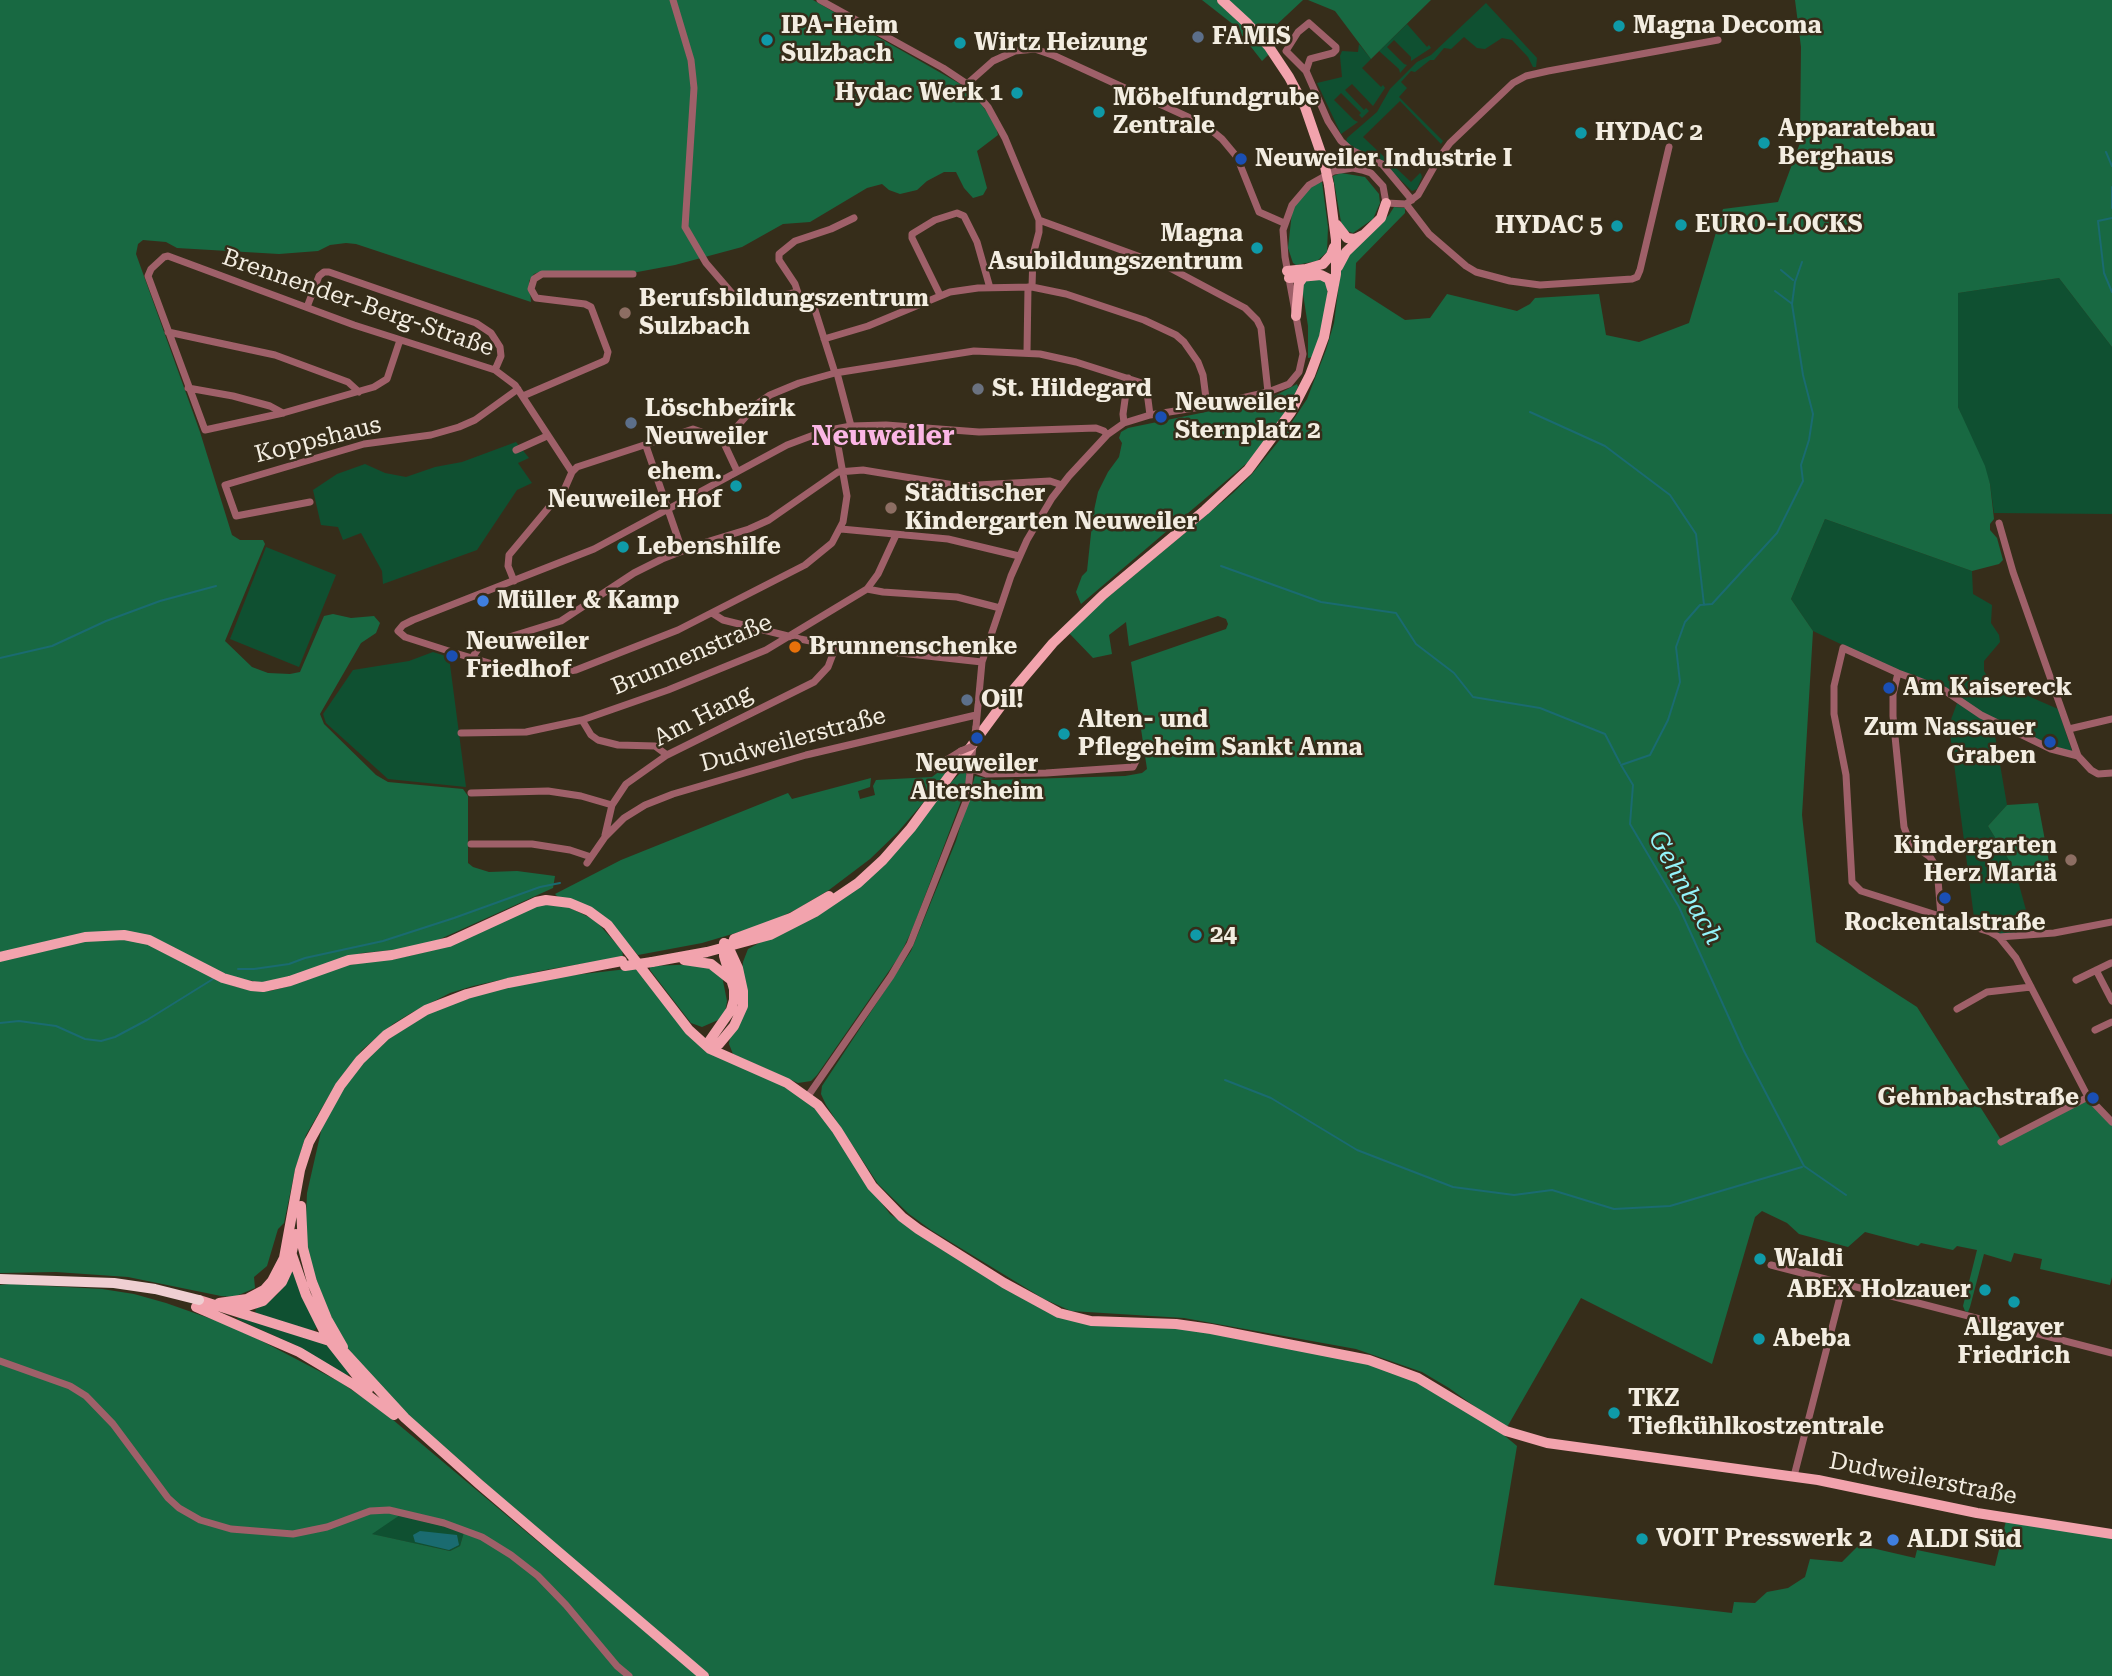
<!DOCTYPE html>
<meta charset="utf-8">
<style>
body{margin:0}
canvas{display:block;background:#362d1a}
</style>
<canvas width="2112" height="1676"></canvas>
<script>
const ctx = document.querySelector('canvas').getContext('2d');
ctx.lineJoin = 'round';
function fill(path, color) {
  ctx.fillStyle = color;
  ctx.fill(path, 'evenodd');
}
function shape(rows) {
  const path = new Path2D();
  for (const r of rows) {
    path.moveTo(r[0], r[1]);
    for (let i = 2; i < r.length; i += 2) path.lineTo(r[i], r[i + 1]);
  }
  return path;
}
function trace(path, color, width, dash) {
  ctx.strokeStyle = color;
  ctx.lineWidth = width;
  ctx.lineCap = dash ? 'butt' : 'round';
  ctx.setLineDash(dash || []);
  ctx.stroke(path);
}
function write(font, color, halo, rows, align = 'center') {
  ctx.font = font + ' "Roboto Serif",serif';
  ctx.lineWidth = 5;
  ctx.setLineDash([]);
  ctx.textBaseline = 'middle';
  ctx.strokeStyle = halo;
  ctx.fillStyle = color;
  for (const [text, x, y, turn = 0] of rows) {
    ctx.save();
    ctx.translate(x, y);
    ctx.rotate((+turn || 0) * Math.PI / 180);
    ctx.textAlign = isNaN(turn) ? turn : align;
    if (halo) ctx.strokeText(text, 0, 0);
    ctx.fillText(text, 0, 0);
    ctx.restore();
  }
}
const green = shape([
 [1486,3,1537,58,1536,67,1533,67,1528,57,1512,40,1502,38,1485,49,1477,48,1464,37,1451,49,1444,48,1434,60,1430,60,1415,72,1411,71,1401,82,1407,88,1399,97,1443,141,1441,144,1400,101,1363,137,1411,182,1420,173,1421,174,1422,177,1417,189,1412,191,1382,162,1352,148,1346,142,1347,138,1377,112,1390,89,1417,62,1431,55],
 [1407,24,1427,47,1429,45,1431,48,1411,61,1411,57,1394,40,1387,47,1404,64,1407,65,1400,73,1399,69,1379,51],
 [1359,44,1371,59,1362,68,1381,87,1383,85,1385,88,1373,106,1352,84,1345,90,1364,110,1366,108,1369,111,1362,118,1359,115,1361,113,1341,93,1334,100,1354,120,1358,122,1341,134,1317,83,1342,77,1340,56,1342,51,1358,52],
 [2059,278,2112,347,2112,514,1994,513,1990,484,1958,407,1958,293],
 [516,442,529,458,518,463,532,483,517,490,477,550,383,584,382,571,361,533,343,540,338,527,321,525,313,490,337,474,365,464,385,473,406,477,435,467,462,462],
 [1825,519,1972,571,1973,594,1992,605,1991,623,1999,635,2000,642,1984,661,1984,671,1989,679,2058,709,2072,751,2063,751,1992,718,2007,805,1988,826,2015,870,2032,932,2001,935,1975,925,1949,725,1960,695,1941,685,1898,671,1813,631,1791,599],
 [266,547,336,575,299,667,230,639],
 [433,652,449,657,466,787,388,779,326,723,323,714,353,670,409,661],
 [294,1267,318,1326,314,1331,255,1314,256,1308,277,1295],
 [238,1316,326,1343,349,1373,347,1377,293,1344,237,1319],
 [399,1515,464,1532,460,1546,450,1551,371,1534]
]);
const forest = shape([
 [0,0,813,0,962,85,975,96,995,123,998,135,977,151,987,188,983,195,973,198,964,188,956,172,944,172,927,181,917,190,900,194,889,190,882,184,867,188,810,222,783,224,742,247,675,265,632,273,539,272,534,274,529,281,531,302,356,244,346,243,330,245,318,251,279,254,177,248,166,242,143,240,138,244,136,254,200,432,232,535,240,540,263,540,265,544,225,641,252,667,268,673,290,674,300,672,324,616,333,614,351,618,374,616,380,623,376,633,361,643,320,714,324,724,376,775,388,782,463,789,468,796,468,863,473,867,489,872,517,871,555,876,553,888,438,940,403,949,362,953,290,977,264,983,230,977,142,934,0,952],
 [1202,0,1303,0,1271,30,1276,47,1262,61,1234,25],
 [1308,0,1431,0,1371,59,1335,11],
 [1795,0,2112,0,2112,347,2059,278,1958,293,1958,407,1985,466,1990,484,1994,519,1990,524,1990,530,1997,538,2003,560,1999,564,1972,571,1825,519,1791,599,1813,631,1802,815,1816,942,1917,1007,2003,1143,2087,1098,2112,1123,2112,1277,2110,1285,2040,1269,2042,1259,2014,1253,2011,1262,1984,1254,1970,1307,1968,1312,1965,1311,1963,1306,1977,1250,1957,1246,1953,1250,1921,1243,1918,1246,1865,1232,1848,1247,1799,1234,1787,1223,1762,1211,1755,1217,1712,1364,1581,1298,1506,1429,1449,1388,1422,1372,1356,1349,1184,1318,1071,1311,1044,1299,931,1230,909,1214,878,1184,826,1105,821,1094,822,1086,911,951,956,841,975,776,994,780,1125,776,1142,773,1147,769,1131,662,1226,629,1228,624,1226,619,1218,616,1129,646,1126,622,1109,635,1112,654,1093,658,1069,633,1096,607,1233,493,1252,474,1282,437,1307,399,1326,350,1334,323,1342,260,1389,215,1394,207,1405,208,1405,213,1356,263,1355,288,1405,320,1430,318,1447,294,1517,311,1530,304,1535,298,1599,294,1606,335,1639,342,1689,323,1723,209,1778,202,1800,143,1801,47],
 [1341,173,1365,177,1379,194,1380,203,1373,219,1353,233,1344,230,1341,222,1333,176],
 [1322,182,1328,227,1327,252,1317,261,1296,265,1293,263,1288,248,1292,212,1296,202,1314,184],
 [1314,278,1326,280,1328,295,1321,332,1313,357,1308,358,1308,326,1301,281],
 [1297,384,1298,387,1293,398,1276,428,1247,463,1081,604,1076,592,1082,576,1087,571,1093,515,1098,492,1108,472,1119,457,1122,443,1119,438,1121,432,1128,428,1269,399],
 [949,764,951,766,922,804,897,833,870,859,829,890,797,909,766,924,702,943,638,955,607,919,596,910,571,899,558,897,555,894,621,860,788,793,792,799,871,778,870,787,858,791,860,799,875,795,873,786,876,780,932,777],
 [964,769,967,777,961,801,912,930,900,955,817,1075,811,1081,798,1083,733,1054,729,1044,730,1038,736,1027,743,962,748,949,839,899],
 [2038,803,2049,862,2015,870,1988,826,2007,805],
 [540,904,568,907,595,920,622,950,623,957,545,970,473,986,450,993,411,1013,393,1024,362,1050,337,1082,306,1135,295,1170,284,1223,278,1229,267,1266,254,1277,255,1288,234,1297,221,1296,128,1277,56,1272,0,1273,0,961,79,942,123,939,148,944,233,986,250,990,270,991,290,986,336,967,409,956,437,949],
 [702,964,722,976,727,1001,725,1013,718,1020,702,1027,691,1023,650,970,650,966],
 [636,968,688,1035,796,1091,824,1117,860,1175,890,1214,916,1232,1047,1312,1210,1332,1363,1361,1421,1382,1499,1431,1517,1446,1494,1585,1732,1613,1734,1602,1755,1603,1767,1592,1788,1588,1805,1577,1810,1559,1842,1562,1859,1545,1915,1558,1917,1550,1995,1566,2006,1521,2112,1538,2112,1676,710,1676,681,1655,401,1409,356,1360,335,1329,324,1306,305,1242,307,1193,322,1127,344,1086,365,1061,389,1039,424,1015,456,1001,539,979],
 [10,1284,102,1289,134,1294,166,1303,220,1322,254,1337,340,1382,380,1409,698,1676,0,1676,0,1285],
 [400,1515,464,1532,460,1546,450,1551,372,1534]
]);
const water = shape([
 [420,1531,457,1535,459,1545,449,1550,415,1542,413,1535]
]);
const stream = shape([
 [2106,152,2112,166],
 [2112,187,2112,208],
 [2112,218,2098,221,2104,273,2112,292],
 [1802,262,1795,282,1792,304,1803,375,1813,414,1809,440,1801,465,1803,481,1777,533,1712,604,1700,605,1685,622,1676,647,1680,682,1668,720,1650,755,1621,765,1633,785,1630,824,1679,907,1744,1051,1804,1166,1846,1195],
 [1781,270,1793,280],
 [1775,291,1791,303],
 [1530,412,1605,446,1670,495,1696,534,1704,605],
 [1221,566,1321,602,1396,613,1416,644,1454,673,1473,697,1540,708,1605,734,1620,763],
 [0,658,52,646,106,621,160,601,216,586],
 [238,969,254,969,289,964,305,958,383,941,454,918,540,887,560,883],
 [0,1023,19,1021,56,1026,85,1039,101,1041,115,1037,147,1020,213,979],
 [1225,1080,1271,1098,1357,1150,1453,1187,1514,1195,1552,1190,1614,1209,1670,1206,1802,1167]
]);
const minor = shape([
 [673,0,691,60,694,88,685,227,706,263,737,299,751,302,793,293,808,299,815,310,835,373],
 [820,0,943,68,970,86,988,107,1005,138,1039,220,1039,232,1033,255,1032,287],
 [1306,71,1310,59,1333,53,1336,50,1336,47,1309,23,1298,32,1286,51,1306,71,1328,121,1341,141,1351,150,1382,164,1412,200],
 [967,84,993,61,1015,51,1035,49,1055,56,1188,117,1211,130,1222,139,1237,157,1259,212,1284,223],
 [1406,204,1429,234,1466,266,1476,272,1510,281,1540,285,1632,279,1637,277,1640,270,1669,147],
 [1039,220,1168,267,1245,308,1257,320,1261,328,1268,392],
 [798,293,795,284,779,260,779,254,795,241,831,229,854,218],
 [940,295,912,238,912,234,935,220,957,213,964,216,977,242,990,288],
 [307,307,319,276,324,272,329,272,476,323,491,333,500,347,501,356,495,370],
 [168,332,275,355,348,382,359,392],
 [824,339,868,326,950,292,978,288,1032,287,1066,294,1144,320,1176,335,1184,342,1198,362,1203,375,1207,406],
 [400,340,387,379,374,387,283,413,205,430,148,276,151,269,164,257,168,256,354,325,495,370,515,385,572,472],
 [1027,352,1028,287],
 [837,373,851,426],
 [188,388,233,396,270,406,283,413],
 [523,396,602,362,606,360,608,352,591,307,585,304,536,298,531,289,534,279,542,274,633,274],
 [1124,423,1123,414,1128,378],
 [835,429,847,496,843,522,832,543,805,565,678,630,576,670,543,675,513,670,455,653,405,637,398,631,403,625,413,620,594,549,787,445,819,433,835,429,851,426,886,425,979,432,1096,428,1104,431,1107,435],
 [722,439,737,471],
 [646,446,682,550],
 [516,450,547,436],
 [310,502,236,516,225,485,364,444,431,435,459,427,475,420,518,389],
 [1999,523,2013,572,2078,756,2091,770,2098,774,2112,773],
 [841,529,948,539,1019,556],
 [514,581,508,566,509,555,565,488,572,472,577,467,693,429,722,439,734,430,757,404,770,395,799,383,835,373,974,351,1040,354,1076,362,1142,383,1147,392,1150,415],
 [867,589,883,592,957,597,1000,608],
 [712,613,723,620,800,639,836,646,982,662],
 [472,658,480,646,561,621,634,573,662,559,703,543,749,529,769,520,838,472,863,470,960,486,1050,481,1062,485],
 [1898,673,1893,694,1893,716,1904,827,1910,843,1930,857,1937,868,1941,916],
 [582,720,591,735,598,740,618,745,655,746,667,755],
 [976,727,982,662,1011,576,1027,540,1052,498,1069,476,1107,435,1124,423,1150,415,1207,406,1268,392,1289,384,1299,372,1303,354,1285,257,1283,230,1292,205,1309,185,1334,171,1353,168,1362,170,1371,173,1383,186,1386,203,1406,204,1418,195,1439,158,1450,143,1513,83,1526,76,1548,71,1718,40],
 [2069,729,2112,719],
 [461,733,526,732,582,720,668,690,766,650,867,589,878,574,896,535],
 [2078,756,2051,749,1981,715,1944,690,1898,673,1843,648,1834,686,1834,714,1846,775,1852,882,1861,891,1990,932,1999,937,2016,958,2088,1097,2112,1122],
 [932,769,961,751],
 [972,769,986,774,1046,773,1133,767,1136,761],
 [471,793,548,791,581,796,612,805],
 [605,835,612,805,626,784,667,755,814,682,828,667,836,646],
 [471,844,532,844,570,850,591,857],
 [587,863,605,837,624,818,645,805,673,794,806,755,976,715],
 [1999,937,2054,933,2112,922],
 [2096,970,2112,1001],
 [2076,980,2111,963],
 [1957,1009,1987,992,2031,987],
 [2095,1030,2112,1022],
 [808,1096,891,976,910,944,967,799,973,746],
 [2001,1142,2088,1097],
 [1771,1265,2112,1353],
 [0,1361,70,1386,86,1396,113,1424,168,1498,179,1508,200,1520,231,1529,293,1534,327,1527,370,1511,389,1510,444,1523,482,1537,511,1555,538,1576,566,1605,617,1666,629,1676],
 [1794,1476,1843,1285]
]);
const major = shape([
 [1222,0,1248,24,1269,47,1289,77,1305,107,1324,162],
 [1337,225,1347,238,1355,239,1363,235],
 [1338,267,1346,252,1381,218,1386,203],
 [1287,271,1306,269,1323,264,1331,255,1334,247],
 [1289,278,1321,275,1329,279,1332,289],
 [1296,316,1299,283,1304,276],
 [734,939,791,918,829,896],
 [0,957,85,937,124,935,149,940,223,978,251,986,263,987,290,981,349,960,392,955,449,942,536,902,546,900,570,903,589,911,608,925,689,1030,710,1049,787,1083,818,1105,837,1130,872,1186,902,1217,918,1229,1004,1283,1059,1313,1091,1321,1176,1324,1211,1329,1369,1360,1418,1378,1506,1431,1547,1443,1818,1480,1977,1513,2112,1534],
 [684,960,711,964,730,979],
 [652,962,707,952,770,935,815,912,858,883,883,860,911,828,1009,695,1053,643,1103,595,1205,510,1248,470,1291,412,1310,375,1324,337,1336,274,1336,240,1329,185],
 [710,1049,719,1044,734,1026,743,1006,743,991,738,968,727,944],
 [710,1049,710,1040,731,1010,734,1000,734,989,724,956,724,943],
 [301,1206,303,1248,312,1282,327,1319,343,1347],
 [292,1255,306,1295,328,1339,368,1390],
 [199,1300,336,1343,405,1418,479,1484,704,1676],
 [219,1303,247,1299,264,1290,272,1281,284,1258,300,1170,309,1142,340,1086,360,1060,386,1035,426,1010,467,994,508,983,622,961],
 [196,1307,299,1352,354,1385,394,1415],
 [235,1310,263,1301,282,1282,288,1269,296,1234]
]);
const highway = shape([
 [0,1279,114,1283,155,1289,199,1300]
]);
const minorBridge = shape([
 [961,751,973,746,976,727]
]);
const majorBridge = shape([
 [1324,162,1329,185],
 [625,966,652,962]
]);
const markers = [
 [1619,26,7,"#0f9aa8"],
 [1198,37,7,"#5c6f8a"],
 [767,40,7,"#0f9aa8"],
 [960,43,7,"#0f9aa8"],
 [1017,93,7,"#0f9aa8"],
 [1099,112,7,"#0f9aa8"],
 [1581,133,7,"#0f9aa8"],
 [1764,143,7,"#0f9aa8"],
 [1241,159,7,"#1a4fb4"],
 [1681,225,7,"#0f9aa8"],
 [1617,226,7,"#0f9aa8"],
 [1257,248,7,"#0f9aa8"],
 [625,313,7,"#8d6e63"],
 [978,389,7,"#6b7280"],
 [1161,417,7,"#1a4fb4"],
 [631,423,7,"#5c6f8a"],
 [736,486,7,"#0f9aa8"],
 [891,508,7,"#8d6e63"],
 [623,547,7,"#0f9aa8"],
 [483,601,7,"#3f7fe0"],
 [795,647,7,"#e8710a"],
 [452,656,7,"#1a4fb4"],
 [1889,688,7,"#1a4fb4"],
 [967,700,7,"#5c6f8a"],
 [1064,734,7,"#0f9aa8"],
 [977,738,7,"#1a4fb4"],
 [2050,742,7,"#1a4fb4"],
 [2071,860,7,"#8d6e63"],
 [1945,898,7,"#1a4fb4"],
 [1196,935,7,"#0f9aa8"],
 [2093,1098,7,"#1a4fb4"],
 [1760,1259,7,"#0f9aa8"],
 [1985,1290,7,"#0f9aa8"],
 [2014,1302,7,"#0f9aa8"],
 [1759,1339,7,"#0f9aa8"],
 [1614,1413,7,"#0f9aa8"],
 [1642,1539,7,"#0f9aa8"],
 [1893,1540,7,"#3f7fe0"]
];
const poiNames = [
 ["IPA-Heim",781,26],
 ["Sulzbach",781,54],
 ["Magna Decoma",1633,26],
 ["FAMIS",1212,37],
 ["Wirtz Heizung",974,43],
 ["Hydac Werk 1",1003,93,"right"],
 ["Möbelfundgrube",1113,98],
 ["Zentrale",1113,126],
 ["Apparatebau",1778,129],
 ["Berghaus",1778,157],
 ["HYDAC 2",1595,133],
 ["Neuweiler Industrie I",1255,159],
 ["EURO-LOCKS",1695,225],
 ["HYDAC 5",1603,226,"right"],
 ["Magna",1243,234,"right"],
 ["Asubildungszentrum",1243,262,"right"],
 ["Berufsbildungszentrum",639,299],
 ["Sulzbach",639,327],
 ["St. Hildegard",992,389],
 ["Neuweiler",1175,403],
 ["Sternplatz 2",1175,431],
 ["Löschbezirk",645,409],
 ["Neuweiler",645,437],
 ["ehem.",722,472,"right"],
 ["Neuweiler Hof",722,500,"right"],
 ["Städtischer",905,494],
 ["Kindergarten Neuweiler",905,522],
 ["Lebenshilfe",637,547],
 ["Müller & Kamp",497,601],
 ["Neuweiler",466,642],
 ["Friedhof",466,670],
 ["Brunnenschenke",809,647],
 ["Am Kaisereck",1903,688],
 ["Oil!",981,700],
 ["Alten- und",1078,720],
 ["Pflegeheim Sankt Anna",1078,748],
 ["Zum Nassauer",2036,728,"right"],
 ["Graben",2036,756,"right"],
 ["Neuweiler",977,764,"center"],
 ["Altersheim",977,792,"center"],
 ["Kindergarten",2057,846,"right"],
 ["Herz Mariä",2057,874,"right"],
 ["Rockentalstraße",1945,923,"center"],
 ["24",1210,935],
 ["Gehnbachstraße",2079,1098,"right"],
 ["Waldi",1774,1259],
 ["ABEX Holzauer",1971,1290,"right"],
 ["Allgayer",2014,1328,"center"],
 ["Friedrich",2014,1356,"center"],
 ["Abeba",1773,1339],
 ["TKZ",1628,1399],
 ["Tiefkühlkostzentrale",1628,1427],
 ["VOIT Presswerk 2",1656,1539],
 ["ALDI Süd",1907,1540]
];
const streetNames = [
 ["Brennender-Berg-Straße",358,303,19],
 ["Koppshaus",318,440,-14],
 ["Brunnenstraße",692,655,-23],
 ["Am Hang",703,716,-27],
 ["Dudweilerstraße",793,740,-15],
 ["Dudweilerstraße",1923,1479,11]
];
const waterNames = [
 ["Gehnbach",1685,888,61]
];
const quarterNames = [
 ["Neuweiler",883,437]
];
fill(green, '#0f5031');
fill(forest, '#186942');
fill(water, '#1a6b70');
trace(stream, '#1a6b70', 2);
trace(minor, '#9f6069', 7);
trace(major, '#f2a3ad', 10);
trace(highway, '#efcfd2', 10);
trace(minorBridge, '#9f6069', 7);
trace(majorBridge, '#f2a3ad', 10);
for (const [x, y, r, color] of markers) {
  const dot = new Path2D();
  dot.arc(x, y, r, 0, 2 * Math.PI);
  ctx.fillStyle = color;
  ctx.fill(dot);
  trace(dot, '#362d1a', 2.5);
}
write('bold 24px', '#f3ede1', '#362d1a', poiNames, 'left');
write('24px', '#f3ede1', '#362d1a', streetNames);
write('italic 26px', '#93f4fa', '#362d1a', waterNames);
write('bold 28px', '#fbb6e5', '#362d1a', quarterNames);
</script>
